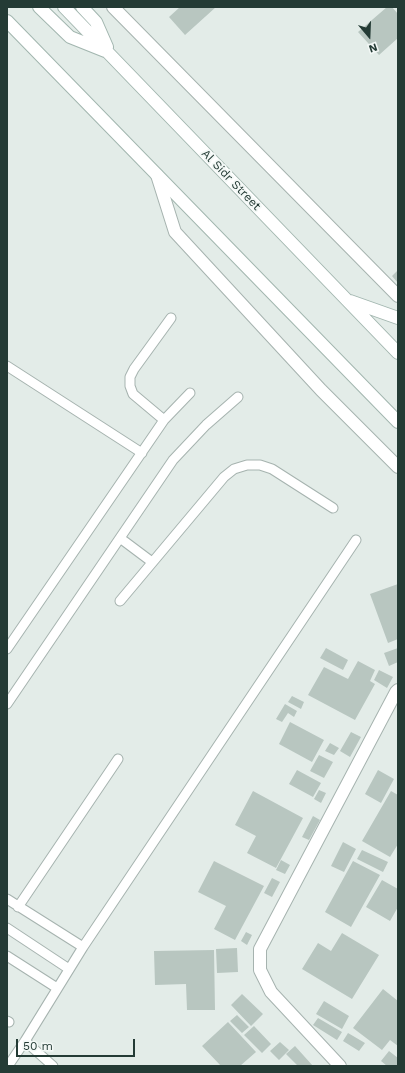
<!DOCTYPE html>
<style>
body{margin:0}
#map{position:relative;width:405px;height:1073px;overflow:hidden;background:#e3ece8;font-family:"Work Sans",sans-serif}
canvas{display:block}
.frame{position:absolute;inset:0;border:8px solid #243b35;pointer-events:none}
.north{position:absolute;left:349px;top:16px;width:40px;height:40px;-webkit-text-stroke:3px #f3f8f6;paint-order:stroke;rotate:161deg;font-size:11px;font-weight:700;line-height:16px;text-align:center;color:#243b35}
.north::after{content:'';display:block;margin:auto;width:14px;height:18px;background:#243b35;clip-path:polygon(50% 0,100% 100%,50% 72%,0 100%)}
.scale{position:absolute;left:16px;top:1039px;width:119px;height:18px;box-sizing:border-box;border:2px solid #243b35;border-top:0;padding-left:5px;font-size:12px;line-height:14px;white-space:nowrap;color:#243b35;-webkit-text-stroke:3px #f3f8f6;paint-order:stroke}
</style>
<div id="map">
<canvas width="405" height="1073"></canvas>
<div class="frame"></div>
<div class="north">N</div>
<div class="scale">50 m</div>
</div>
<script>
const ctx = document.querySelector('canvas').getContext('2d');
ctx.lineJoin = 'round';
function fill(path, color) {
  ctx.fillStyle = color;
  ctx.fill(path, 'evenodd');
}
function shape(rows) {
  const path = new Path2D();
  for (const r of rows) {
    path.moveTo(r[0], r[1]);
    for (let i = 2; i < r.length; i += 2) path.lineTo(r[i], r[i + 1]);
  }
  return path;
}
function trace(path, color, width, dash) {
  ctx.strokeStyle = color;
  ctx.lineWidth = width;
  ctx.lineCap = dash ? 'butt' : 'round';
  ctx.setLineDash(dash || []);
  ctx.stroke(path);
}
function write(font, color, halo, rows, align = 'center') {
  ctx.font = font + ' "Work Sans",sans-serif';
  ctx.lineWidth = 3.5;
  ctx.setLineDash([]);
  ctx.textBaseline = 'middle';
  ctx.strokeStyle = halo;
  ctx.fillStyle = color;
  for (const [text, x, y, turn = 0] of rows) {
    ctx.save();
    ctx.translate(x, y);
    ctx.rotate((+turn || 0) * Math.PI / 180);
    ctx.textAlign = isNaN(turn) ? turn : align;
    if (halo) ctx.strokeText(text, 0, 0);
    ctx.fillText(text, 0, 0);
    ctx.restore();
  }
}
const building = shape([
 [180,7,216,7,185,35,169,17],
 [387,7,392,7,398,14,398,38,379,55,358,32],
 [398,270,398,283,392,276],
 [398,584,398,639,388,643,370,594],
 [326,648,348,660,343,670,320,658],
 [398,648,398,662,389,666,384,653],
 [358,661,375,670,370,681,375,684,355,720,308,695,324,667,348,679],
 [379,670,393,677,387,688,374,680],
 [292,696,304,702,301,709,288,702],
 [285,704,297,711,294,717,288,713,282,722,276,719],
 [290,722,324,740,312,762,279,744],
 [351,732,361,737,350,757,340,751],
 [330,743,339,748,334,755,325,751],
 [319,755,333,762,324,778,310,771],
 [297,770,321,783,313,797,289,784],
 [378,770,394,779,381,803,365,794],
 [319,790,326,793,321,803,314,799],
 [253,791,303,818,276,868,247,853,256,836,235,825],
 [391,791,398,795,398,844,390,857,362,841],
 [313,816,320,820,309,840,302,837],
 [343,842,356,849,344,872,331,866],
 [362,850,388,862,383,872,357,859],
 [281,860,290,865,285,874,276,870],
 [214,861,264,886,235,940,214,929,226,906,198,892],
 [353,861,380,875,351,927,325,912],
 [272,878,280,882,272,897,264,893],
 [382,880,398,889,398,907,390,921,366,907],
 [246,932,252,935,247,945,241,941],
 [342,933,379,955,352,999,302,969,318,943,331,951],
 [237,948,238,972,217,973,216,949],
 [214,950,215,1010,187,1010,186,984,155,985,154,951],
 [383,989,398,1001,398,1046,390,1040,382,1050,353,1028],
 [242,994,263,1014,251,1026,231,1005],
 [324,1001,349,1016,342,1029,316,1014],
 [237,1015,249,1027,242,1033,230,1021],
 [318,1018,342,1032,337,1040,313,1025],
 [228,1022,256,1052,240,1066,221,1066,202,1046],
 [254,1026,271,1044,262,1053,244,1035],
 [348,1033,365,1043,359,1051,343,1041],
 [280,1042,289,1050,279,1060,270,1051],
 [295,1046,313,1066,298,1066,286,1054],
 [389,1051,398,1058,398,1066,387,1066,381,1061]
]);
const lane = shape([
 [7,366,142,453],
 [164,420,133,394,130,386,130,377,134,369,171,318],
 [120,538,152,562],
 [120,601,224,477,234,469,247,465,260,465,272,469,333,508],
 [7,649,164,420,190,393],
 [7,704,173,460,206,425,238,397],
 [7,899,83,947],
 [18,907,118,759],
 [7,928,69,969],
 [7,956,57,988],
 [7,1021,9,1022],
 [25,1041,53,1066],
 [8,1066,25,1041,83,947,356,540]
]);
const street = shape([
 [113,7,398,296],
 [157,175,175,232,321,390,398,467],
 [340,1066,271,992,260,970,260,949,396,692,398,690]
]);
const secondary = shape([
 [39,7,70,37,105,51],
 [64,7,398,353],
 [82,7,96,22,107,47],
 [7,21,398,422],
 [350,301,398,318]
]);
const streetNames = [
 ["Al Sidr Street",231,180,46]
];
fill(building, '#b8c6c0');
trace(lane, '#a6b3af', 11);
trace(street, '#a6b3af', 14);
trace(secondary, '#a2b6af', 14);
trace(lane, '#fff', 9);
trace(street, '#fff', 12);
trace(secondary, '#fff', 12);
write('12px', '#243b35', '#f3f8f6', streetNames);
</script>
